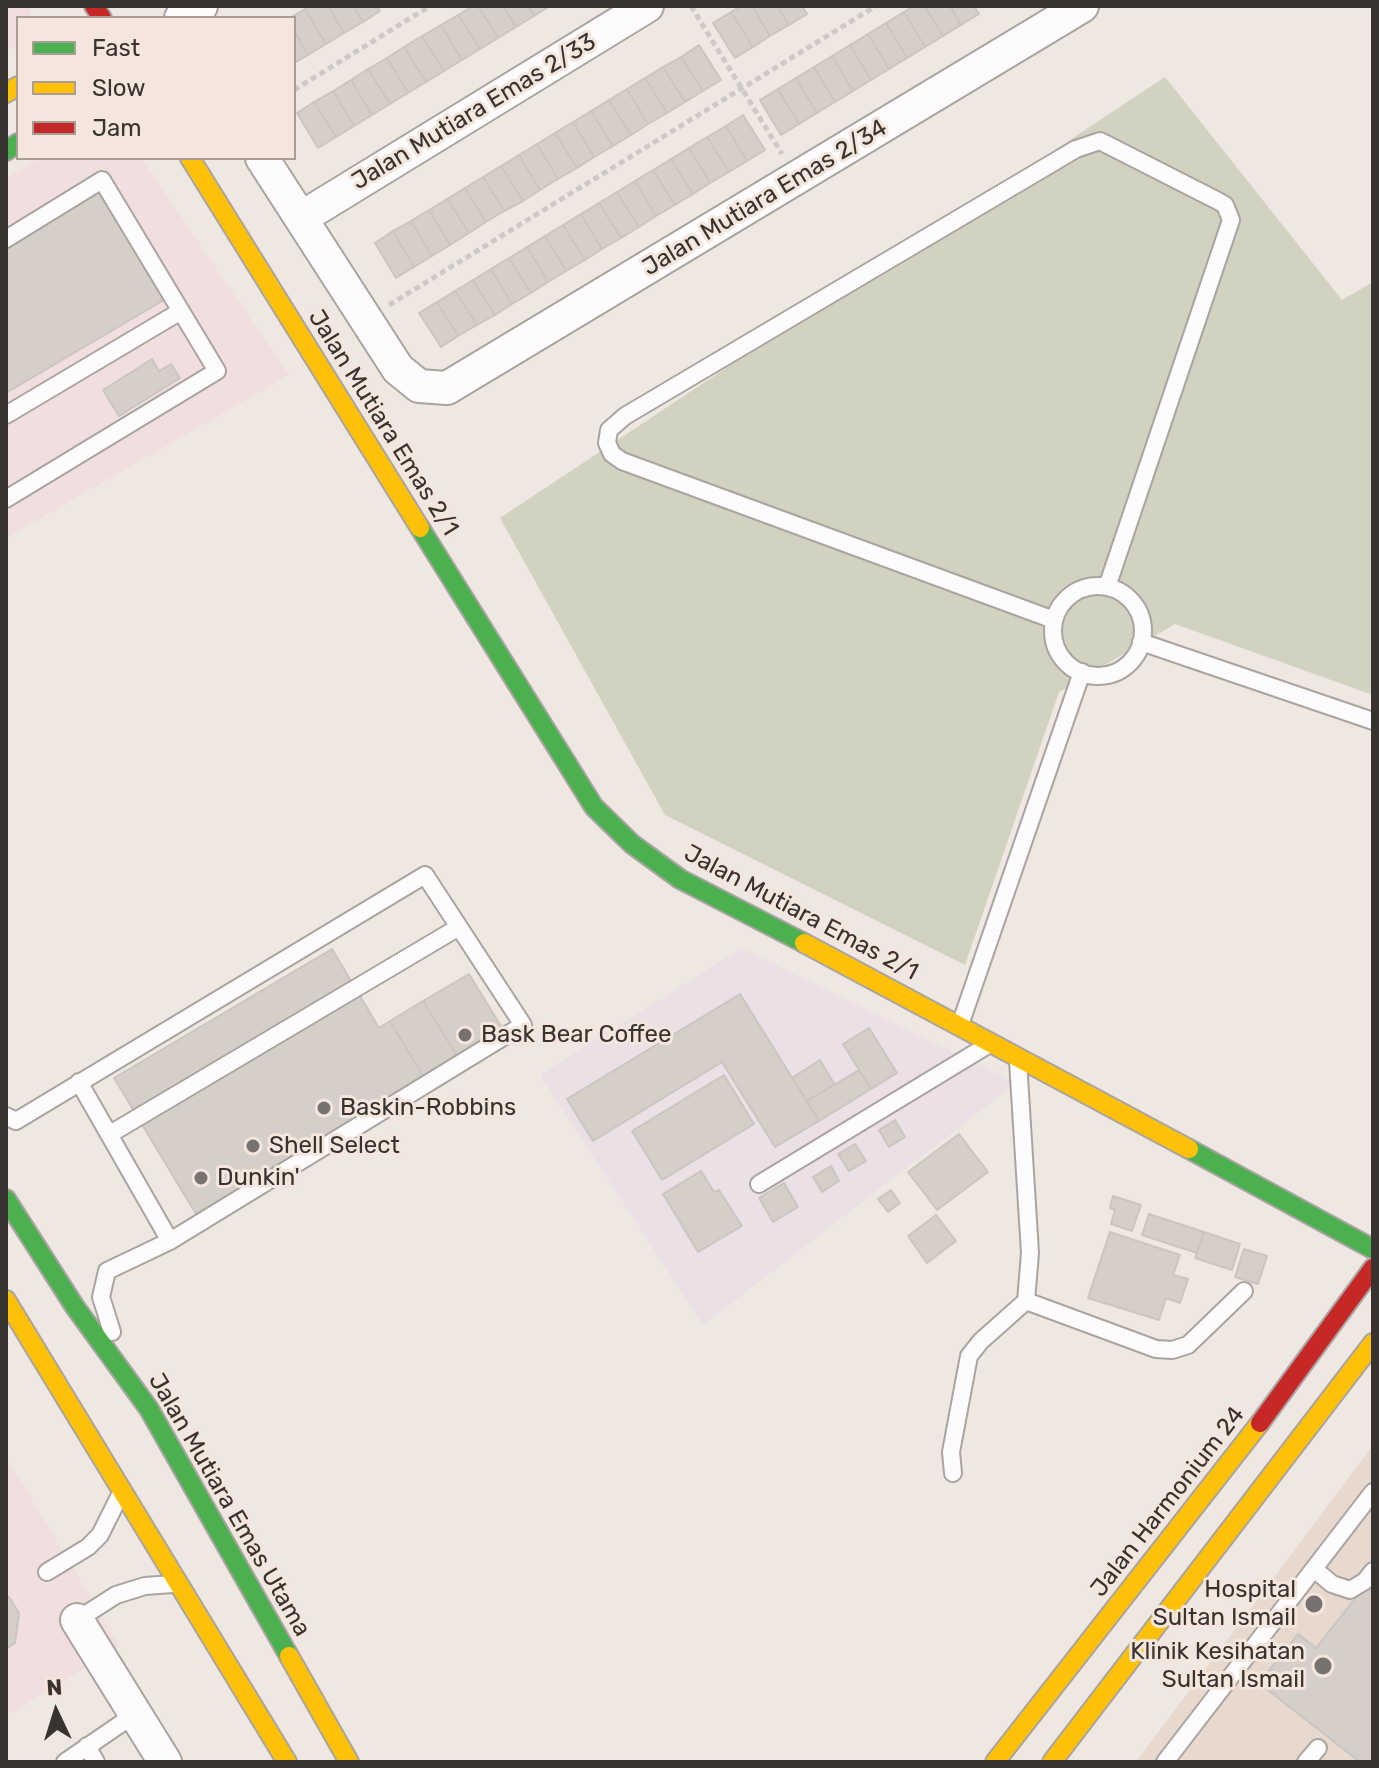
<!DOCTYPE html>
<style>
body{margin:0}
#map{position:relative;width:1379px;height:1768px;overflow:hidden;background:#efe7e2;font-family:Rubik,sans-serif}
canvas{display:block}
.frame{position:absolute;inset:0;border:8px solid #38332f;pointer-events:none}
.legend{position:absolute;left:16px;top:16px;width:280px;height:144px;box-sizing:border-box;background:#f4e6dd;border:2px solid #a99e97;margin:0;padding:10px 14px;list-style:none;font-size:24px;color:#38332f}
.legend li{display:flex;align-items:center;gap:16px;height:40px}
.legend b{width:40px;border:2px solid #a99e97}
.north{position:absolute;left:16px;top:1672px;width:80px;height:80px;-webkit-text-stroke:6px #f4e6dd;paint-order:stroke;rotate:356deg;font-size:22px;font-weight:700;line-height:32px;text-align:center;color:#38332f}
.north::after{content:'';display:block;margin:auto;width:28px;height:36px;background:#38332f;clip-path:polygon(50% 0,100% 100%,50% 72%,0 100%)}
</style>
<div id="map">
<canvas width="1379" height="1768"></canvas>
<div class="frame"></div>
<ul class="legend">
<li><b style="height:10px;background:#4caf50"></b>Fast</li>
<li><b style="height:10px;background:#ffc107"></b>Slow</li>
<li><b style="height:10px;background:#c62828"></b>Jam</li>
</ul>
<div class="north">N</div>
</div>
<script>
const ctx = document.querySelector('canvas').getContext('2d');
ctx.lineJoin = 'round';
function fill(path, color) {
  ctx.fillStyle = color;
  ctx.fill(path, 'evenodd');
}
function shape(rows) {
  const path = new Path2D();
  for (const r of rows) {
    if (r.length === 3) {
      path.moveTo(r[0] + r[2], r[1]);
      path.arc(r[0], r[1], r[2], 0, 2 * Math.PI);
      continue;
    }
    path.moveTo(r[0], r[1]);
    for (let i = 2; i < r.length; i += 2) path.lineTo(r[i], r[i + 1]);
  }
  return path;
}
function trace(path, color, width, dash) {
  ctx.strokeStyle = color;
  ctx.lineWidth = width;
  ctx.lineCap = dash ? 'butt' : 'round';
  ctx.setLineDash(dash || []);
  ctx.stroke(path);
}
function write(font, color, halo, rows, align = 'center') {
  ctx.font = font + ' Rubik,sans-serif';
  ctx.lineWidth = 6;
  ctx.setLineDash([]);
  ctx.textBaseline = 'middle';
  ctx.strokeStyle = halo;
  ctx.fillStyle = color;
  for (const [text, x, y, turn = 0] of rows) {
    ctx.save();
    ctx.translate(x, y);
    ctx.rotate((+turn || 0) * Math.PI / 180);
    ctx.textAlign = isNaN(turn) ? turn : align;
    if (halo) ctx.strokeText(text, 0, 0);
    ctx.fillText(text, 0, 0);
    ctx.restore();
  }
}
const commercial = shape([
 [6,6,28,6,31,11,30,18,18,18,18,44,6,52],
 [41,158,141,158,289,375,6,538,6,178],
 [6,1456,120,1646,6,1716]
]);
const built = shape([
 [1373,1445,1373,1762,1136,1762]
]);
const education = shape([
 [742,948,1016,1083,703,1325,540,1075]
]);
const green = shape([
 [1165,77,1342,300,1373,282,1373,695,1175,624,1059,692,965,965,665,815,500,518]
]);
const building = shape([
 [310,6,328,6,344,33,326,44,305,9,310,6],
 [328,6,353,6,363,22,344,33,328,6],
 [353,6,377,6,380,11,363,22,353,6],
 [473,6,478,6,498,38,480,49,458,15,473,6],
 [478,6,503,6,516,27,498,38,478,6],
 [503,6,528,6,534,16,516,27,503,6],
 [528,6,550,6,534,16,528,6],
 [741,6,752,6,770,36,753,47,731,12,741,6],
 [752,6,777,6,789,25,770,36,752,6],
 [777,6,802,6,807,14,789,25,777,6],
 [914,6,925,6,943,36,925,47,904,12,914,6],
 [925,6,950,6,961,25,943,36,925,6],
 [950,6,974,6,979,14,961,25,950,6],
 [305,9,326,44,308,55,294,31,294,18,290,18,305,9],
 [731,12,753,47,735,58,713,23,731,12],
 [904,12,925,47,907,58,886,23,904,12],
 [458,15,480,49,462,60,441,25,458,15],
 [886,23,907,58,889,69,868,34,886,23],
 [441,25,462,60,444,71,422,36,441,25],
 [294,31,308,55,294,63,294,31],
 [868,34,889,69,871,80,850,45,868,34],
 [422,36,444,71,426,82,404,47,422,36],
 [699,45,721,80,703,91,681,57,699,45],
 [850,45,871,80,853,91,832,56,850,45],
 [404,47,426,82,408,93,387,58,404,47],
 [832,56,853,91,835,102,814,67,832,56],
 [681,57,703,91,685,102,663,67,681,57],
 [387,58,408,93,390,104,368,69,387,58],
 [663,67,685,102,667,113,645,78,663,67],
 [814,67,835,102,817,113,796,78,814,67],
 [368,69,390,104,372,115,351,80,368,69],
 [645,78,667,113,648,124,627,89,645,78],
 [796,78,817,113,799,124,778,89,796,78],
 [351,80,372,115,354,126,333,91,351,80],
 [627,89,648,124,631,135,609,100,627,89],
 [778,89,799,124,781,135,760,100,778,89],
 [333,91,354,126,336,137,314,102,333,91],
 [609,100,631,135,613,146,591,111,609,100],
 [314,102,336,137,318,148,297,113,314,102],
 [591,111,613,146,594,157,573,122,591,111],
 [743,115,765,150,747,161,726,126,743,115],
 [573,122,594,157,577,168,555,133,573,122],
 [726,126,747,161,729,172,707,137,726,126],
 [555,133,577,168,558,179,537,144,555,133],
 [707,137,729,172,710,183,689,148,707,137],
 [537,144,558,179,540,190,519,155,537,144],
 [689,148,710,183,693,194,671,159,689,148],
 [519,155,540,190,523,201,501,166,519,155],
 [671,159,693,194,675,205,653,170,671,159],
 [501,166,523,201,504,211,483,177,501,166],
 [653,170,675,205,656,216,635,181,653,170],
 [483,177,504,211,486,222,465,188,483,177],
 [635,181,656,216,639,227,617,192,635,181],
 [100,187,169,297,6,393,6,245,100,187],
 [465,188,486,222,469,233,447,199,465,188],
 [617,192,639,227,621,238,599,203,617,192],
 [447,199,469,233,450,245,429,210,447,199],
 [599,203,621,238,602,249,581,214,599,203],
 [429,210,450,245,432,256,411,221,429,210],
 [581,214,602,249,585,260,563,225,581,214],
 [411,221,432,256,414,267,393,231,411,221],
 [563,225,585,260,566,271,545,236,563,225],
 [393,231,414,267,396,278,375,243,393,231],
 [545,236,566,271,548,282,527,247,545,236],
 [527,247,548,282,531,293,509,258,527,247],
 [509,258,531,293,512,304,491,269,509,258],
 [491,269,512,304,495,315,473,280,491,269],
 [473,280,495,315,477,325,455,291,473,280],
 [455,291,477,325,458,336,437,302,455,291],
 [437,302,458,336,441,347,419,313,437,302],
 [152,359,159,371,171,364,180,378,119,416,103,390,152,359],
 [332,949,379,1028,390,1021,425,1079,196,1214,114,1078,332,949],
 [469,974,504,1031,459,1059,423,1001,469,974],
 [740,994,819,1121,775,1147,722,1062,593,1141,567,1099,740,994],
 [423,1001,459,1059,425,1079,390,1021,423,1001],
 [869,1028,897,1073,871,1089,843,1044,869,1028],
 [820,1060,835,1085,807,1101,792,1078,820,1060],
 [859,1070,871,1089,819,1121,807,1101,859,1070],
 [724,1075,754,1124,662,1180,632,1131,724,1075],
 [895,1120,905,1137,889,1147,879,1130,895,1120],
 [959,1134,988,1172,937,1210,908,1172,959,1134],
 [855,1144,866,1161,849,1171,838,1154,855,1144],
 [831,1166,839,1181,822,1192,813,1177,831,1166],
 [701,1171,714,1192,719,1190,742,1226,698,1252,663,1194,701,1171],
 [784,1183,798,1207,773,1222,759,1198,784,1183],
 [891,1190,900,1203,888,1212,878,1199,891,1190],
 [1113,1196,1141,1205,1132,1231,1111,1224,1115,1210,1110,1208,1113,1196],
 [1149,1214,1204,1232,1197,1253,1142,1235,1149,1214],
 [936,1215,956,1241,927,1263,908,1236,936,1215],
 [1110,1232,1180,1255,1173,1275,1188,1279,1180,1303,1166,1298,1159,1320,1088,1298,1110,1232],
 [1204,1232,1240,1244,1232,1270,1195,1258,1204,1232],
 [1244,1249,1267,1256,1258,1284,1235,1277,1244,1249],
 [1373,1576,1373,1762,1360,1762,1259,1683,1298,1634,1316,1648,1373,1576],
 [9,1597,19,1613,15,1643,6,1649,6,1599,9,1597]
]);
const path = shape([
 [691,6,782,154],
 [294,90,430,6],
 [389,305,876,6]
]);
const lane = shape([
 [6,239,102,180,217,371,6,499],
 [6,415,181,311],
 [1098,631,45],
 [1054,620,622,461,612,454,607,443,609,430,625,416,1076,149,1100,141,1218,201,1225,205,1231,220,1107,587],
 [1141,642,1373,721],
 [961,1022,1082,672],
 [1018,1061,1030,1253,1026,1301,1156,1349,1172,1350,1188,1345,1244,1291],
 [79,1082,170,1241],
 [6,1116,16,1121,425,875,523,1025,170,1241,107,1271,101,1297,112,1332],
 [110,1134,459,927],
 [759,1184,988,1045],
 [953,1473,951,1452,969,1356,981,1341,1026,1301],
 [1314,1569,1332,1584,1350,1590,1365,1581,1373,1571],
 [47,1572,88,1547,100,1535,120,1495],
 [77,1620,116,1595,145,1586,173,1584],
 [87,1746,96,1762],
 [65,1762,135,1714],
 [1165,1762,1373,1492],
 [1306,1762,1318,1748]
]);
const street = shape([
 [181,18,201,6],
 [262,158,398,369,419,386,447,388,1082,6],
 [301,218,647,6],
 [77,1620,165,1762]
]);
const fast = shape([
 [6,151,18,143],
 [420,528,594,807,632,844,680,879,804,943],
 [1189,1149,1373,1249],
 [6,1199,75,1307,149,1409,289,1656]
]);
const slow = shape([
 [6,93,18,86],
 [190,158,420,528],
 [804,943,1189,1149],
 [6,1300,287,1762],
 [289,1656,349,1762],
 [995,1762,1260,1423],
 [1052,1762,1373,1343]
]);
const jam = shape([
 [94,6,102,18],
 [1260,1423,1373,1268]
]);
const markers = [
 [465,1035,8,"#78726e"],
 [324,1108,8,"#78726e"],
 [253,1146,8,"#78726e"],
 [201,1178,8,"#78726e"],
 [1314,1604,10,"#78726e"],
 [1323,1666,10,"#78726e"]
];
const streetNames = [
 ["Jalan Mutiara Emas 2/33",474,112,-31],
 ["Jalan Mutiara Emas 2/34",765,198,-31],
 ["Jalan Mutiara Emas 2/1",383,423,58],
 ["Jalan Mutiara Emas 2/1",801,913,28],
 ["Jalan Harmonium 24",1168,1502,-52],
 ["Jalan Mutiara Emas Utama",229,1505,60]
];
const poiNames = [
 ["Bask Bear Coffee",481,1035],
 ["Baskin-Robbins",340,1108],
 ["Shell Select",269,1146],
 ["Dunkin'",217,1178],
 ["Hospital",1296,1590,"right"],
 ["Sultan Ismail",1296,1618,"right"],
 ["Klinik Kesihatan",1305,1652,"right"],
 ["Sultan Ismail",1305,1680,"right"]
];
fill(commercial, '#f1dfe0');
fill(built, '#e8d9cf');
fill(education, '#eddfe6');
fill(green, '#d1d2bf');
fill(building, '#d6cec9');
trace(building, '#cbc5c1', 2);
trace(lane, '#aaa4a1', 20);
trace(street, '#aaa4a1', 36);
trace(fast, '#aaa4a1', 22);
trace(slow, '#aaa4a1', 22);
trace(jam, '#aaa4a1', 22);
trace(path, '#cdc9c8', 5, [6, 4]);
trace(lane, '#fdfbfb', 16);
trace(street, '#fdfbfb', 32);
trace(fast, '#4caf50', 18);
trace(slow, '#ffc107', 18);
trace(jam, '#c62828', 18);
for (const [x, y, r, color] of markers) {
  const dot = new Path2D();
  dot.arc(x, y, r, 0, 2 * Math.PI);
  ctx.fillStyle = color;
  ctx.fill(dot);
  trace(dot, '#f4e6dd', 3);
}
write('24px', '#38332f', '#f4e6dd', streetNames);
write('24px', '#38332f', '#f4e6dd', poiNames, 'left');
</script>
